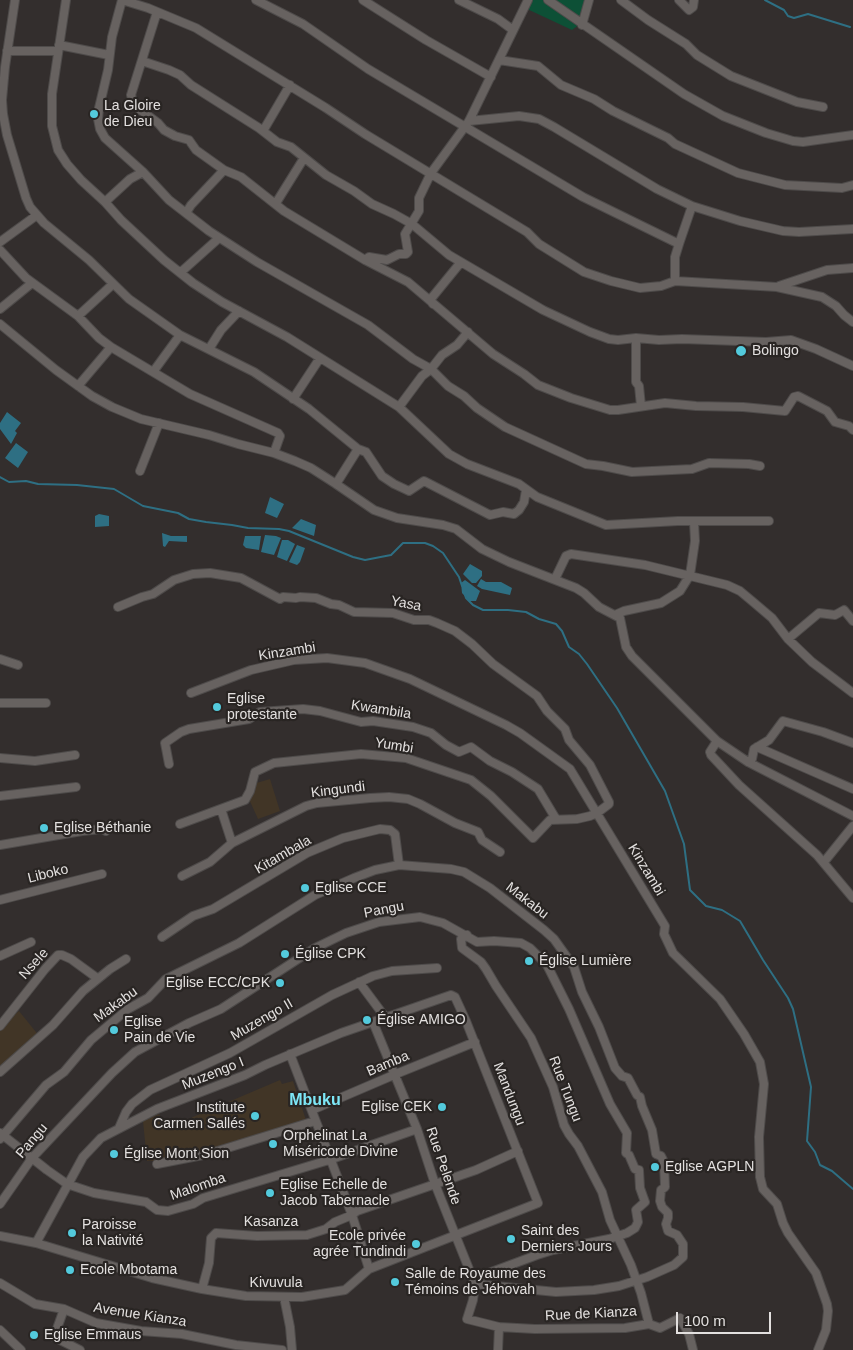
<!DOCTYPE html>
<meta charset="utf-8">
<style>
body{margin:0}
#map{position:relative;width:853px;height:1350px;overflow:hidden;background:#332e2d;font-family:Helvetica,sans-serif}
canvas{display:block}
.scale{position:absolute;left:676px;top:1312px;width:95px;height:22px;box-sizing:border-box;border:2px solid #e3e0df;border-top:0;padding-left:6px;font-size:15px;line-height:18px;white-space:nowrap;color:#e3e0df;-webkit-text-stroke:4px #292523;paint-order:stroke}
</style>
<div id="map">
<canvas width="853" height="1350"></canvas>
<div class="scale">100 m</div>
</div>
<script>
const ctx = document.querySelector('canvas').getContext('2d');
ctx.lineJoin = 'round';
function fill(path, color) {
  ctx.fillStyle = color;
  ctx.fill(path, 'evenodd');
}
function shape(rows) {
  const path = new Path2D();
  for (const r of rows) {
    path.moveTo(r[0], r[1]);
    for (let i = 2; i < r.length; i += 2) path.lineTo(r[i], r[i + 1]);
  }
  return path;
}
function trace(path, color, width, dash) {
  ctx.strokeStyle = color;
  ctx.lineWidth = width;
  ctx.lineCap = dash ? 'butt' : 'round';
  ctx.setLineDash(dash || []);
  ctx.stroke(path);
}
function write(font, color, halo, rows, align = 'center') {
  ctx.font = font + ' Helvetica,sans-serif';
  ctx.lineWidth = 4.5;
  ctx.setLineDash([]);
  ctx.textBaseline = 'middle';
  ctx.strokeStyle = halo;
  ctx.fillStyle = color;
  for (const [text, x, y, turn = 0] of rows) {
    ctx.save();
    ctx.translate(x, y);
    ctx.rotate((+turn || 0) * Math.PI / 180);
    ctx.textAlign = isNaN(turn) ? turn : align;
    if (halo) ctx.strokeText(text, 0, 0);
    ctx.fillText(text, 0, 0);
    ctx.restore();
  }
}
const education = shape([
 [270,779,280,811,258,819,248,797,253,784],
 [19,1011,40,1037,0,1072,0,1026],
 [280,1080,282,1084,293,1081,306,1120,186,1156,158,1161,147,1161,143,1121,159,1114,167,1128]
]);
const green = shape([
 [528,0,588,0,580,24,572,30,525,8]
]);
const water = shape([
 [7,412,21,423,15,431,17,433,11,444,0,429,0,423],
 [16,443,28,452,18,468,5,458],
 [270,497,284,504,277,518,265,513],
 [99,514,109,516,109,526,95,527,95,516],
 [301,519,316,525,314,536,292,528],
 [162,533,171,536,187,536,187,542,169,541,165,547,163,546],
 [265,535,276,536,281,538,274,555,261,552],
 [245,536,261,536,259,550,246,548,243,545],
 [282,540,288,540,295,544,287,561,277,557],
 [297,545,305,548,300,562,297,565,289,562],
 [470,564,482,571,482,576,476,583,472,583,463,574],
 [481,579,486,582,501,582,512,588,510,595,482,589,477,586],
 [465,580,480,591,476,601,469,601,462,593,461,583]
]);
const stream = shape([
 [765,0,784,10,788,16,794,18,808,14,850,27],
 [0,477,9,482,26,481,38,484,77,485,114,489,143,506,178,513,189,519,206,522,232,525,248,528,279,529,289,531,353,557,365,560,391,555,403,543,425,543,433,546,443,553,459,577,462,586],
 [465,595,466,598,473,605,483,610,508,610,526,612,539,619,556,624,562,631,569,647,579,654,587,664,617,708,665,791,684,844,690,890,706,906,722,910,740,921,763,960,788,998,793,1009,811,1087,807,1141,815,1152,820,1165,832,1171,853,1189]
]);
const minor = shape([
 [15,0,5,67,2,100,3,114,7,135,26,198,30,207,44,223,89,260,129,299,180,335,254,372,309,409,358,449,366,452,382,476,394,484,409,491,424,481,490,515,503,512,514,514,519,510,524,502,526,490],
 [66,0,52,94,52,126,58,150,67,164,81,180,105,202,121,220,164,260,193,283,222,302,287,337,399,407,449,454,467,464,519,484,537,497,606,525,678,521,769,521],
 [122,0,112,37,108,70,99,108,98,119,100,129,105,138,143,172,169,200,209,231,257,262,368,325,413,359,431,369,448,386,464,396,477,408,505,427,586,464,603,466,632,472,692,469,709,463,749,464,760,466],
 [122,0,148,8,196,28,326,108,365,134,527,232,539,244,584,272,611,281,640,288,661,286,675,281,777,287,822,297,836,306,844,315,853,322],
 [256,0,303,24,368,69,583,197,679,244,675,257,675,281],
 [363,0,426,40,491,77],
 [459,0,498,19,513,30],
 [548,0,684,94,723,116,766,133,793,141,803,142,853,135],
 [621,0,648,20,686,44,697,55,731,76,797,102,823,107],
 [679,0,689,10,693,7,694,0],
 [157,12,131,95,133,101,139,109,158,123,164,130,175,136,189,140,196,150,224,170,241,177,284,211,365,260,408,282,493,354,524,374,538,385,571,398,610,410,618,410,665,403,696,406,743,407,785,411,794,397,798,396,827,411,835,422,849,426,853,430],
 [582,25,589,0],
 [59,45,109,55],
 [7,51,58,51],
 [499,60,538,66,561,85,594,99,613,111,668,138,675,144,738,173,785,185,842,188,853,185],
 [142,61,169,70,180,75,191,85,259,128,277,142,291,147,326,175,354,191,372,204,394,214,412,224,449,255,543,310,590,332,609,339,618,340,636,338,659,340,682,339,766,342,791,340,816,349,853,366],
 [469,121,519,116,539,119,554,127,657,189,692,206,740,221,783,231,799,232,853,229],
 [263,131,290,85],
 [105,202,130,179,143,172],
 [276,203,304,158],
 [186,213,191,205,224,170],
 [0,242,37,215],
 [679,244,692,206],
 [0,250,26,278,78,316,99,338,111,347,190,394,278,433,280,436,274,453],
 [365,260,369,257,387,260,399,254,406,254,408,252,405,234,419,211,419,198,431,173,469,121,528,0],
 [181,272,219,238],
 [779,286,827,270,853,268],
 [433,304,430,300,461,262],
 [0,309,32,283],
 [78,316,113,284],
 [0,324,56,370,92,396,112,407,141,419,209,435,238,444,274,453,295,461,311,468,336,484,374,510,397,518,443,525,456,529,482,549,509,562,576,588,584,593,599,607,620,618,626,647,632,656,717,741,748,762,853,816],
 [636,338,636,382,639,386,641,406],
 [209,349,221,330,239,311],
 [153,372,180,335],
 [78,386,111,347],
 [293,399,320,358],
 [399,407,422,376,431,369,442,355,457,345,468,332],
 [140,471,159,423],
 [336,484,358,449],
 [555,579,566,556,571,554,645,565,727,585,740,591,752,601,772,618,788,639,812,662,853,693],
 [118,607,142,597,153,594,174,580,193,574,210,573,241,578,280,599,283,597,296,598,300,597,316,598,331,604,339,605,354,612,393,613,414,620,429,620,437,623,455,631,472,644,493,664,537,696,547,711,565,729,569,740,590,765,609,802,609,804,597,813,590,816,577,819,550,820,533,838,491,796,471,780,406,758,361,754,274,763,255,772,250,791,245,800,180,824],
 [615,615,624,611,661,603,680,591,690,575,695,541,694,522],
 [788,639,819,613,835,615,844,610,853,621],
 [0,659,18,665],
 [191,693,251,670,294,660,327,658,365,663,410,679,506,725,520,733,570,769,665,926,664,934,673,953,720,999,744,1034,760,1062,764,1084,759,1137,760,1177,763,1189,777,1204,783,1223,788,1233,816,1273,827,1304,828,1311,826,1330,818,1350],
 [0,703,46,703],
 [717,741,710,752,711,755,739,785,817,855,853,898],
 [757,747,853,789],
 [0,758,35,761,75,755],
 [748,762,752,759,754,749,769,740,783,721,823,732,853,743],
 [169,764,165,743,181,732,189,729,249,719,260,712,303,709,320,711,361,722,373,721,413,727,431,733,446,745,459,752,471,747,490,761,512,772,538,789,556,819],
 [0,796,76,787],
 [221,809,232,843],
 [0,845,82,831,102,829,106,831],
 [824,862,853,826],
 [182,876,210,862,232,843,306,806,317,803,370,798,389,797,408,799,420,804,455,823,478,832,482,840,500,852],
 [0,900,102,874],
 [467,935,461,939,462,948,481,962,486,969,496,986,531,1038,553,1087,564,1125,569,1134,578,1146,602,1192,610,1220,631,1265,641,1293,649,1324],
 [162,937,193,916,213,909,307,853,343,838,380,829,390,830,395,834,399,865],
 [0,956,31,942],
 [359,982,385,1017],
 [373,1022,417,1129,435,1184,475,1284,473,1300,467,1319,499,1327,535,1329,625,1328,649,1324,660,1328,680,1318,689,1334,693,1350],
 [0,1026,45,969,58,955,62,955,71,959,97,978],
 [290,1054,352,1215,369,1269],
 [0,1072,53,1025,83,991,110,969,126,959],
 [312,1110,396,1074,475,1042],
 [119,1128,126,1112,132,1104,150,1090,230,1053,332,995,373,976,392,971,437,968],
 [0,1133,47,1170,67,1184,94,1193,146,1202,157,1210,168,1211,193,1204,203,1198,329,1160,417,1129],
 [0,1139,46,1085,64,1072,91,1040,128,1009,148,998,166,979,239,943,315,895,354,878,375,870,399,865,451,869,464,872,490,888,544,930,554,939,574,967,582,992,599,1027,615,1068,622,1076,628,1078,637,1095,640,1097,642,1106,652,1130,656,1154,661,1156,664,1162,665,1187,661,1190,660,1201,662,1207,668,1213,668,1218,666,1224,668,1231,677,1235,683,1244,683,1257,674,1265,647,1277,619,1286,594,1290,556,1292,475,1284,478,1277,537,1255,553,1250,609,1239,627,1233,635,1228,638,1222,636,1210,645,1202,640,1188,639,1170,635,1169,629,1155,626,1153,627,1133,610,1104,569,1009,547,965,530,948,521,943,494,941,477,942,443,923,420,917,379,922,346,933,315,948,221,1009,189,1023,135,1052,112,1073,32,1158,0,1204],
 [157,1164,208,1154,315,1121],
 [0,1236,36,1243,152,1278,202,1289,246,1296,302,1297,345,1290,369,1269,538,1203,466,1021,455,997,451,995,341,1033,265,1065,245,1075,157,1109,101,1138,83,1157,36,1243],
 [0,1283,35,1304,64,1309,96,1323,141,1331,182,1334,236,1345,282,1350],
 [202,1289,209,1263,211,1238,216,1233,257,1236,307,1235,326,1229,335,1222,352,1215,357,1211,476,1170,518,1151],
 [284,1297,290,1327,292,1350],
 [64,1309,54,1337,80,1350],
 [0,1330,21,1350],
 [498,1350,499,1327]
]);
const markers = [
 [94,114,5,"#53cadc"],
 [741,351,6,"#53cadc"],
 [217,707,5,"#53cadc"],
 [44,828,5,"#53cadc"],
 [305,888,5,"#53cadc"],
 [285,954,5,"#53cadc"],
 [529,961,5,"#53cadc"],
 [280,983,5,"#53cadc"],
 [367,1020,5,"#53cadc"],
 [114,1030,5,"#53cadc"],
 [442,1107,5,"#53cadc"],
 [255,1116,5,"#53cadc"],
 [273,1144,5,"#53cadc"],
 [114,1154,5,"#53cadc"],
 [655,1167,5,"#53cadc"],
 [270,1193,5,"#53cadc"],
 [72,1233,5,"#53cadc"],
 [511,1239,5,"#53cadc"],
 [416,1244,5,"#53cadc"],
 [70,1270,5,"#53cadc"],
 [395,1282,5,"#53cadc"],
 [34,1335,5,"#53cadc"]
];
const poiNames = [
 ["La Gloire",104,106],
 ["de Dieu",104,122],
 ["Bolingo",752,351],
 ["Eglise",227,699],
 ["protestante",227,715],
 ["Eglise Béthanie",54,828],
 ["Eglise CCE",315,888],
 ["Église CPK",295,954],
 ["Église Lumière",539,961],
 ["Eglise ECC/CPK",270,983,"right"],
 ["Église AMIGO",377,1020],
 ["Eglise",124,1022],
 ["Pain de Vie",124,1038],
 ["Eglise CEK",432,1107,"right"],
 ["Institute",245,1108,"right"],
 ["Carmen Sallés",245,1124,"right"],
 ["Orphelinat La",283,1136],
 ["Miséricorde Divine",283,1152],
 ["Église Mont Sion",124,1154],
 ["Eglise AGPLN",665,1167],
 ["Eglise Echelle de",280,1185],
 ["Jacob Tabernacle",280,1201],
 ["Paroisse",82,1225],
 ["la Nativité",82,1241],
 ["Saint des",521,1231],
 ["Derniers Jours",521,1247],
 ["Ecole privée",406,1236,"right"],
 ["agrée Tundindi",406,1252,"right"],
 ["Ecole Mbotama",80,1270],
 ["Salle de Royaume des",405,1274],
 ["Témoins de Jéhovah",405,1290],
 ["Eglise Emmaus",44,1335]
];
const streetNames = [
 ["Yasa",406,604,10],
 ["Kinzambi",287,652,-9],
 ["Kwambila",381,710,9],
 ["Yumbi",394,746,9],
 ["Kingundi",338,790,-7],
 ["Kitambala",283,855,-30],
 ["Kinzambi",646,870,59],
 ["Liboko",48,874,-14],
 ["Makabu",527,901,38],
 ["Pangu",384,910,-11],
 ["Nsele",34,964,-48],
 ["Makabu",116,1005,-36],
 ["Muzengo II",262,1020,-30],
 ["Bamba",388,1064,-23],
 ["Muzengo I",213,1074,-22],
 ["Rue Tungu",565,1089,69],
 ["Mandungu",509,1094,69],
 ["Pangu",32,1141,-50],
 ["Rue Pelende",443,1166,71],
 ["Malomba",198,1187,-19],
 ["Kasanza",271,1222],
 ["Kivuvula",276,1283],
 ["Rue de Kianza",591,1314,-3],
 ["Avenue Kianza",140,1315,9]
];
const quarterNames = [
 ["Mbuku",315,1101]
];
fill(education, '#413526');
fill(green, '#0d5036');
fill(water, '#2e6f83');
trace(stream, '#2e6f83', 2);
trace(minor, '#4e4b4a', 10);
trace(minor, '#676260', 8);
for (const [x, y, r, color] of markers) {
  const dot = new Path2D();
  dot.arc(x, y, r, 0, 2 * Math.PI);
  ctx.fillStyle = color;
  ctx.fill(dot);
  trace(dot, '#292523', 2);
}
write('14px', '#e3e0df', '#292523', poiNames, 'left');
write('14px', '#e3e0df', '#292523', streetNames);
write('bold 16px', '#7de7f7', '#292523', quarterNames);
</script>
